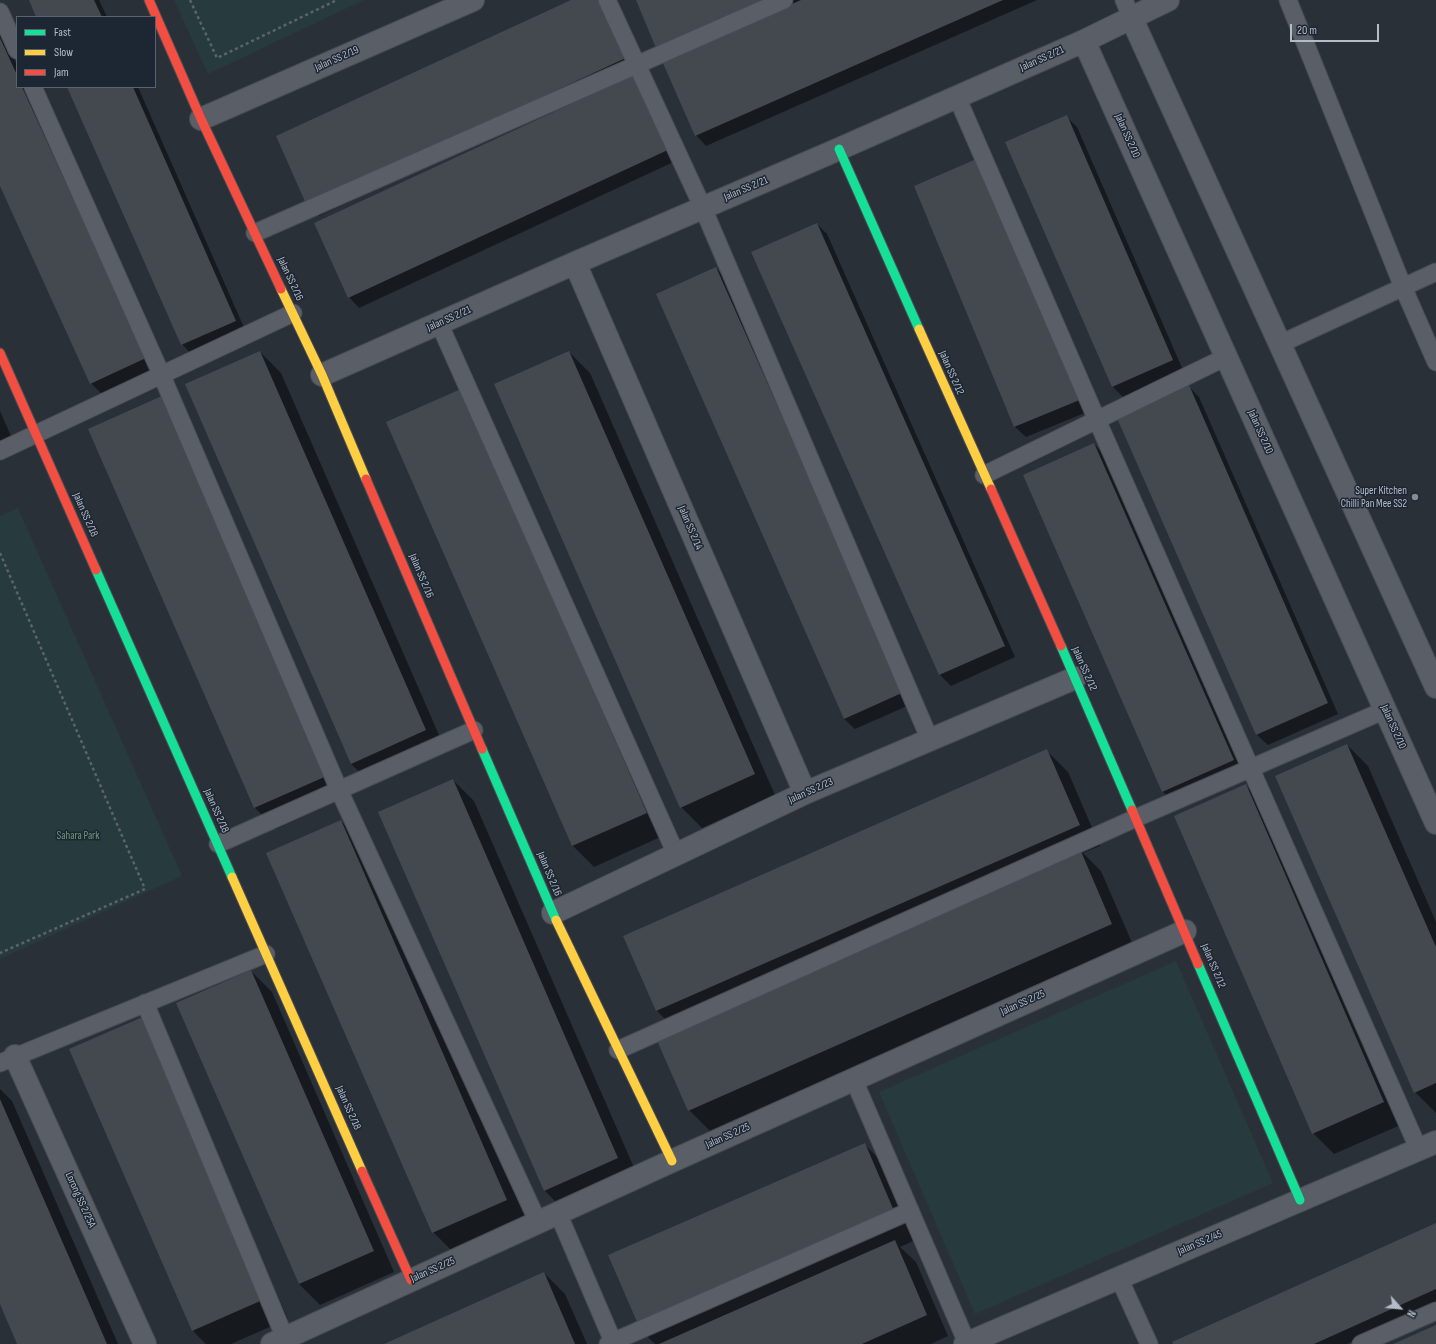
<!DOCTYPE html>
<style>
body{margin:0}
#map{position:relative;width:1436px;height:1344px;overflow:hidden;background:#2a3038;font-family:"Sofia Sans Condensed",sans-serif}
canvas{display:block}
.legend{position:absolute;left:16px;top:16px;width:140px;height:72px;box-sizing:border-box;background:#1d2633;border:1px solid #59626f;margin:0;padding:5px 7px;list-style:none;font-size:12px;color:#b4bcc9}
.legend li{display:flex;align-items:center;gap:8px;height:20px}
.legend b{width:20px;border:1px solid #59626f}
.north{position:absolute;left:1380px;top:1288px;width:40px;height:40px;-webkit-text-stroke:3px #1d2633;paint-order:stroke;rotate:117deg;font-size:11px;font-weight:700;line-height:16px;text-align:center;color:#b4bcc9}
.north::after{content:'';display:block;margin:auto;width:14px;height:18px;background:#b4bcc9;clip-path:polygon(50% 0,100% 100%,50% 72%,0 100%)}
.scale{position:absolute;left:1290px;top:24px;width:89px;height:18px;box-sizing:border-box;border:2px solid #b4bcc9;border-top:0;padding-left:5px;font-size:12px;line-height:14px;white-space:nowrap;color:#b4bcc9;-webkit-text-stroke:3px #1d2633;paint-order:stroke}
</style>
<div id="map">
<canvas width="1436" height="1344"></canvas>
<ul class="legend">
<li><b style="height:5px;background:#16e098"></b>Fast</li>
<li><b style="height:5px;background:#ffcf43"></b>Slow</li>
<li><b style="height:5px;background:#f24e42"></b>Jam</li>
</ul>
<div class="north">N</div>
<div class="scale">20 m</div>
</div>
<script>
const ctx = document.querySelector('canvas').getContext('2d');
ctx.lineJoin = 'round';
function fill(path, color) {
  ctx.fillStyle = color;
  ctx.fill(path, 'evenodd');
}
function shape(rows) {
  const path = new Path2D();
  for (const r of rows) {
    path.moveTo(r[0], r[1]);
    for (let i = 2; i < r.length; i += 2) path.lineTo(r[i], r[i + 1]);
  }
  return path;
}
function trace(path, color, width, dash) {
  ctx.strokeStyle = color;
  ctx.lineWidth = width;
  ctx.lineCap = dash ? 'butt' : 'round';
  ctx.setLineDash(dash || []);
  ctx.stroke(path);
}
function write(font, color, halo, rows, align = 'center') {
  ctx.font = font + ' "Sofia Sans Condensed",sans-serif';
  ctx.lineWidth = 3;
  ctx.setLineDash([]);
  ctx.textBaseline = 'middle';
  ctx.strokeStyle = halo;
  ctx.fillStyle = color;
  for (const [text, x, y, turn = 0] of rows) {
    ctx.save();
    ctx.translate(x, y);
    ctx.rotate((+turn || 0) * Math.PI / 180);
    ctx.textAlign = isNaN(turn) ? turn : align;
    if (halo) ctx.strokeText(text, 0, 0);
    ctx.fillText(text, 0, 0);
    ctx.restore();
  }
}
const green = shape([
 [174,0,364,0,208,74],
 [18,508,182,876,0,959,0,516],
 [1176,961,1273,1183,975,1314,879,1092]
]);
const shadow = shape([
 [30,0,99,0,107,17,37,17],
 [573,0,640,67,319,216,308,206],
 [637,0,1037,0,706,146,696,135],
 [0,28,17,65,17,87,27,87,156,368,102,394,91,383,0,184],
 [636,75,680,159,359,308,349,297],
 [68,87,138,87,246,332,192,355,182,344],
 [1066,116,1077,127,1183,370,1123,397,1112,386],
 [915,186,1092,410,1026,437,1015,427],
 [817,224,827,234,1015,657,951,686,940,675,753,253],
 [716,268,726,279,914,703,855,729,844,719],
 [260,352,281,373,446,751,372,784,351,764],
 [569,352,590,373,775,795,702,828,681,807],
 [1189,387,1199,397,1338,714,1268,745,1257,735,1118,418],
 [461,390,667,834,594,867,573,846,387,423],
 [0,411,17,450,0,458],
 [89,429,349,796,276,829,255,808],
 [1094,444,1105,455,1244,771,1174,802,1163,792,1024,476],
 [1347,745,1368,766,1436,922,1436,1113,1415,1092],
 [1047,751,1068,772,1100,846,1083,853,1101,871,1133,945,710,1131,689,1110,674,1028,657,1011,624,937],
 [453,780,474,801,639,1179,566,1212,545,1191],
 [1245,785,1266,806,1405,1123,1334,1154,1313,1133],
 [341,821,362,842,527,1221,454,1253,433,1232],
 [251,971,272,992,394,1272,320,1305,299,1284],
 [165,1038,288,1319,231,1344,206,1344,193,1331,71,1050],
 [0,1089,12,1101,118,1344,18,1344,0,1302],
 [864,1144,885,1165,918,1239,900,1247,916,1262,948,1336,931,1344,655,1344,641,1330],
 [1436,1224,1436,1304,1347,1344,1174,1344],
 [544,1273,565,1294,587,1344,387,1344]
]);
const building = shape([
 [29,0,94,0,102,17,36,17],
 [571,0,604,0,630,56,307,206,276,136],
 [636,0,766,0,656,48],
 [801,0,1003,0,695,136,662,61],
 [0,38,17,75,17,87,22,87,146,358,90,384,0,186],
 [636,74,670,149,348,298,314,223],
 [67,87,133,87,236,321,181,345],
 [1067,115,1173,360,1112,387,1005,142],
 [981,157,1082,399,1014,427,914,186],
 [817,223,1005,646,939,675,751,252],
 [716,267,904,692,844,719,656,294],
 [260,351,426,730,351,764,185,384],
 [569,351,755,774,680,808,494,384],
 [1189,385,1328,703,1256,735,1117,418],
 [461,389,647,813,572,846,386,422],
 [164,395,329,775,254,808,88,429],
 [1094,443,1234,760,1162,792,1023,475],
 [1347,744,1436,947,1436,1083,1414,1093,1275,776],
 [1047,749,1080,825,656,1011,623,936],
 [453,779,618,1158,544,1191,378,812],
 [1246,784,1384,1102,1312,1134,1174,816],
 [341,820,507,1200,432,1233,266,853],
 [1080,849,1112,924,688,1111,655,1036],
 [251,970,374,1251,299,1284,176,1003],
 [145,1016,267,1298,192,1331,69,1049],
 [0,1099,107,1344,17,1344,0,1304],
 [865,1143,897,1218,641,1331,608,1255],
 [1436,1223,1436,1289,1314,1344,1173,1344,1172,1342],
 [895,1240,927,1315,862,1344,659,1344],
 [544,1272,575,1344,384,1344],
 [1436,1325,1436,1344,1393,1344]
]);
const path = shape([
 [190,0,217,58,337,0],
 [0,553,145,889,0,953]
]);
const lane = shape([
 [607,0,703,208,930,740],
 [1124,0,1131,17],
 [1288,0,1403,287,1436,362],
 [0,12,17,50],
 [33,87,162,376,339,790,538,1222],
 [957,97,1097,420,1419,1150],
 [255,233,784,0],
 [439,323,676,854],
 [1280,344,1436,272],
 [0,451,293,313],
 [984,475,1226,357],
 [218,844,474,730],
 [145,1003,285,1338],
 [618,1050,1136,818,1385,710],
 [0,1063,266,954],
 [854,1080,967,1343],
 [558,1213,614,1344],
 [1119,1278,1149,1344],
 [608,1344,910,1211],
 [1361,1344,1436,1311]
]);
const street = shape([
 [1131,17,1436,687],
 [1084,41,1436,823],
 [201,119,473,0],
 [575,263,805,793],
 [322,375,575,263,839,149,1084,41,1168,0],
 [553,913,805,793,1075,678],
 [15,1056,145,1344],
 [272,1344,672,1161,1185,931],
 [965,1344,1436,1142]
]);
const fast = shape([
 [839,149,919,329],
 [96,570,232,877],
 [1061,646,1132,810],
 [482,749,556,920],
 [1198,964,1300,1200]
]);
const slow = shape([
 [281,289,322,375,366,479],
 [919,329,991,489],
 [232,877,362,1171],
 [556,920,672,1161]
]);
const jam = shape([
 [149,0,201,119,281,289],
 [0,353,96,570],
 [366,479,482,749],
 [991,489,1061,646],
 [1132,810,1198,964],
 [362,1171,411,1280]
]);
const markers = [
 [1415,497,4,"#848b96"]
];
const streetNames = [
 ["Jalan SS 2/19",337,59,-24],
 ["Jalan SS 2/21",1042,59,-24],
 ["Jalan SS 2/10",1127,136,66],
 ["Jalan SS 2/21",746,189,-23],
 ["Jalan SS 2/16",290,279,65],
 ["Jalan SS 2/21",449,319,-24],
 ["Jalan SS 2/12",951,373,66],
 ["Jalan SS 2/10",1260,432,66],
 ["Jalan SS 2/18",85,515,66],
 ["Jalan SS 2/14",690,528,67],
 ["Jalan SS 2/16",421,576,67],
 ["Jalan SS 2/12",1084,669,66],
 ["Jalan SS 2/10",1393,727,66],
 ["Jalan SS 2/23",811,791,-24],
 ["Jalan SS 2/18",216,811,66],
 ["Jalan SS 2/16",549,874,67],
 ["Jalan SS 2/12",1213,966,67],
 ["Jalan SS 2/25",1023,1003,-24],
 ["Jalan SS 2/18",348,1108,66],
 ["Jalan SS 2/25",728,1136,-24],
 ["Lorong SS 2/25A",80,1200,66],
 ["Jalan SS 2/45",1200,1243,-23],
 ["Jalan SS 2/25",433,1270,-24]
];
const poiNames = [
 ["Super Kitchen",1407,491],
 ["Chilli Pan Mee SS2",1407,504]
];
const parkNames = [
 ["Sahara Park",78,836]
];
fill(green, '#273a3e');
fill(shadow, '#0007');
fill(building, '#444950');
trace(lane, '#484c53', 19);
trace(street, '#484c53', 24);
trace(fast, '#484c53', 11);
trace(slow, '#484c53', 11);
trace(jam, '#484c53', 11);
trace(path, '#5d636a', 2.5, [3, 3]);
trace(lane, '#5a5e66', 17);
trace(street, '#5a5e66', 22);
trace(fast, '#16e098', 9);
trace(slow, '#ffcf43', 9);
trace(jam, '#f24e42', 9);
for (const [x, y, r, color] of markers) {
  const dot = new Path2D();
  dot.arc(x, y, r, 0, 2 * Math.PI);
  ctx.fillStyle = color;
  ctx.fill(dot);
  trace(dot, '#1d2633', 1.5);
}
write('11px', '#b4bcc9', '#1d2633', streetNames);
write('11px', '#b4bcc9', '#1d2633', poiNames, 'right');
write('11px', '#6b9a76', '#1d2633', parkNames);
</script>
